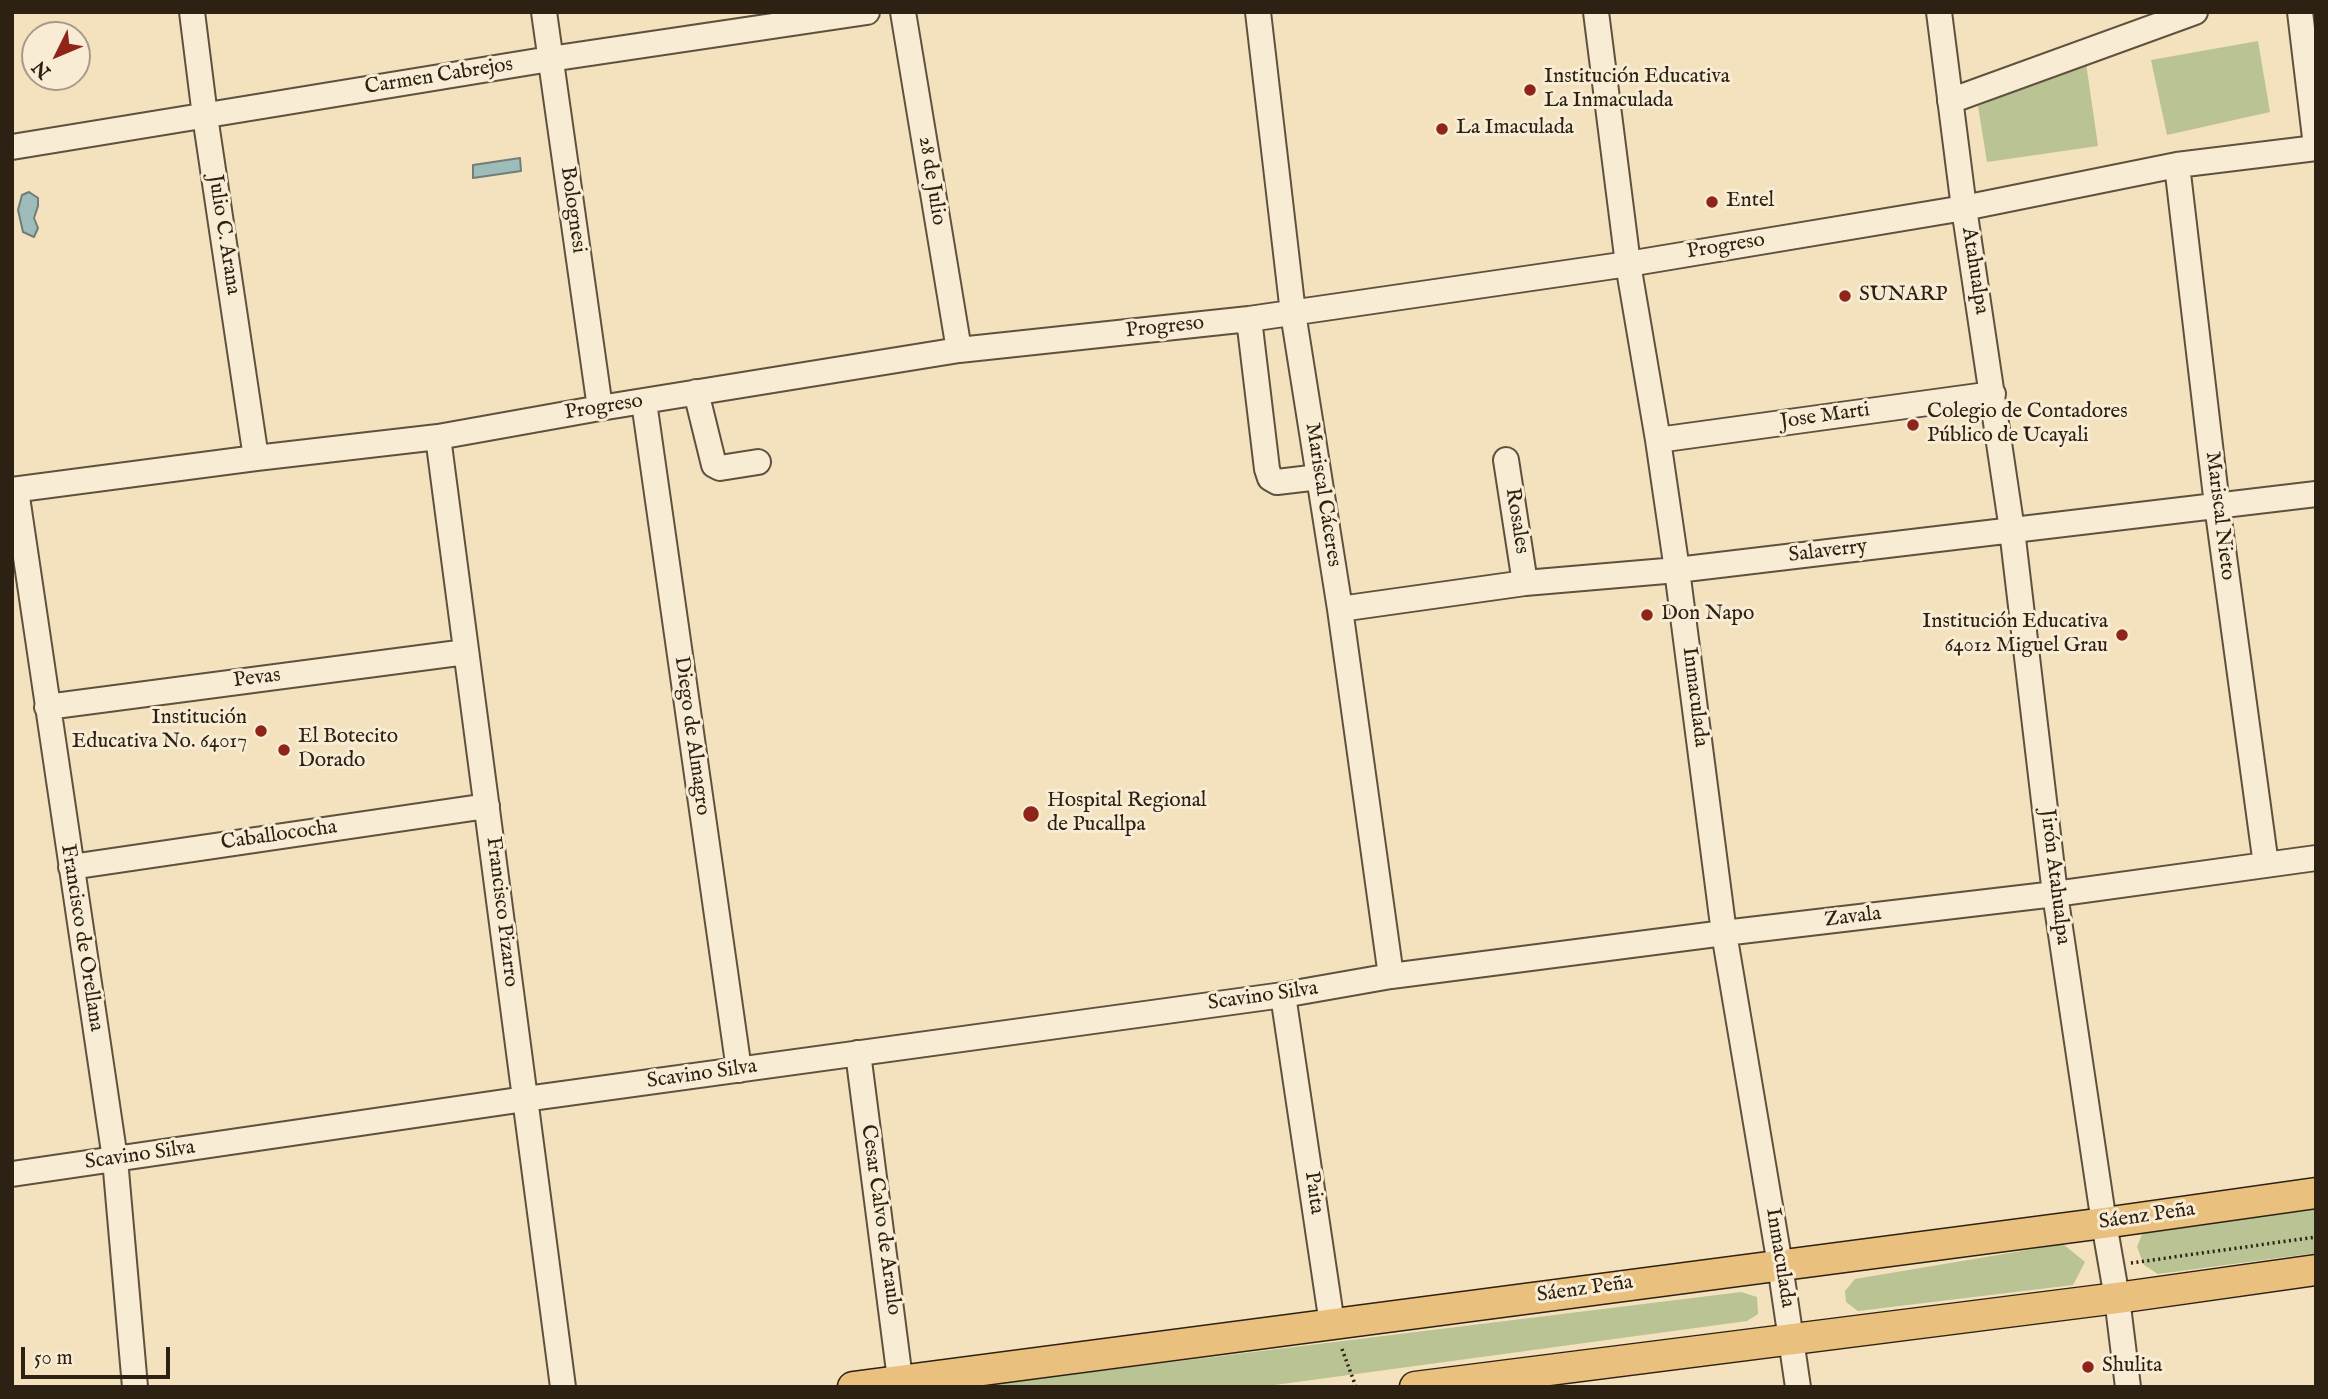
<!DOCTYPE html>
<meta charset="utf-8">
<style>
body{margin:0}
#map{position:relative;width:2328px;height:1399px;overflow:hidden;background:#f4e1be;font-family:"IM FELL English",serif}
canvas{display:block}
.frame{position:absolute;inset:0;border:14px solid #2d2113;pointer-events:none}
.north{position:absolute;left:21px;top:21px;width:70px;height:70px;box-sizing:border-box;background:#f8ecd5;border:2px solid #a79b87;border-radius:50%;rotate:227deg;font-size:19px;font-weight:700;line-height:28px;text-align:center;color:#2d2113}
.north::after{content:'';display:block;margin:auto;width:24px;height:32px;background:#8f2418;clip-path:polygon(50% 0,100% 100%,50% 72%,0 100%)}
.scale{position:absolute;left:21px;top:1347px;width:149px;height:32px;box-sizing:border-box;border:4px solid #2d2113;border-top:0;padding-left:9px;font-size:21px;line-height:24px;white-space:nowrap;color:#2d2113;-webkit-text-stroke:5px #f8ecd5;paint-order:stroke}
</style>
<div id="map">
<canvas width="2328" height="1399"></canvas>
<div class="frame"></div>
<div class="north">N</div>
<div class="scale">50 m</div>
</div>
<script>
const ctx = document.querySelector('canvas').getContext('2d');
ctx.lineJoin = 'round';
function fill(path, color) {
  ctx.fillStyle = color;
  ctx.fill(path, 'evenodd');
}
function shape(rows) {
  const path = new Path2D();
  for (const r of rows) {
    path.moveTo(r[0], r[1]);
    for (let i = 2; i < r.length; i += 2) path.lineTo(r[i], r[i + 1]);
  }
  return path;
}
function trace(path, color, width, dash) {
  ctx.strokeStyle = color;
  ctx.lineWidth = width;
  ctx.lineCap = dash ? 'butt' : 'round';
  ctx.setLineDash(dash || []);
  ctx.stroke(path);
}
function write(font, color, halo, rows, align = 'center') {
  ctx.font = font + ' "IM FELL English",serif';
  ctx.lineWidth = 6;
  ctx.setLineDash([]);
  ctx.textBaseline = 'middle';
  ctx.strokeStyle = halo;
  ctx.fillStyle = color;
  for (const [text, x, y, turn = 0] of rows) {
    ctx.save();
    ctx.translate(x, y);
    ctx.rotate((+turn || 0) * Math.PI / 180);
    ctx.textAlign = isNaN(turn) ? turn : align;
    if (halo) ctx.strokeText(text, 0, 0);
    ctx.fillText(text, 0, 0);
    ctx.restore();
  }
}
const green = shape([
 [2258,41,2270,112,2167,135,2151,60],
 [2086,63,2098,146,1987,162,1978,106],
 [2316,1207,2316,1253,2158,1274,2144,1265,2137,1247,2144,1229],
 [2063,1244,2085,1262,2073,1285,1858,1311,1846,1302,1845,1291,1855,1279],
 [1741,1292,1757,1297,1758,1314,1747,1321,1260,1387,969,1387]
]);
const water = shape([
 [520,158,521,171,473,178,473,165,520,158],
 [29,192,38,198,38,206,34,218,38,228,34,237,23,232,18,210,22,195,29,192]
]);
const path = shape([
 [2131,1263,2316,1237],
 [1342,1349,1356,1387]
]);
const minor = shape([
 [192,12,205,116,256,458],
 [544,12,600,408],
 [903,12,959,350],
 [1258,12,1293,313,1340,609,1391,976],
 [1596,12,1628,264,1658,440,1677,570,1724,933,1780,1265,1798,1387],
 [1939,12,1964,208,2012,530,2055,894,2104,1223,2117,1298,2128,1387],
 [2300,12,2316,146],
 [1950,101,2195,12],
 [12,147,550,59,867,12],
 [2177,165,2217,505,2266,865],
 [1249,319,1267,469,1270,478,1277,482,1319,477],
 [696,392,714,465,720,468,758,462],
 [644,402,739,1070],
 [438,437,563,1387],
 [1658,440,1993,394],
 [1506,460,1525,583],
 [12,490,256,458,438,437,600,408,959,350,1249,319,1628,264,1964,208,2177,165,2316,148],
 [16,490,115,1159,135,1387],
 [1340,609,1525,583,1677,570,2316,494],
 [47,707,466,652],
 [71,867,487,806],
 [1283,995,1332,1324],
 [858,1053,901,1387],
 [12,1174,525,1099,1283,995,1391,976,1724,933,2055,894,2316,858]
]);
const major = shape([
 [853,1387,2104,1223,2316,1193],
 [1415,1387,2117,1298,2316,1270]
]);
const markers = [
 [1530,90,7,"#8f2418"],
 [1442,129,7,"#8f2418"],
 [1712,202,7,"#8f2418"],
 [1845,296,7,"#8f2418"],
 [1913,425,7,"#8f2418"],
 [1647,615,7,"#8f2418"],
 [2122,635,7,"#8f2418"],
 [261,731,7,"#8f2418"],
 [284,750,7,"#8f2418"],
 [1031,814,9,"#8f2418"],
 [2088,1367,7,"#8f2418"]
];
const streetNames = [
 ["Carmen Cabrejos",439,77,-9],
 ["28 de Julio",931,181,81],
 ["Bolognesi",572,210,82],
 ["Julio C. Arana",223,235,81],
 ["Progreso",1726,247,-9],
 ["Atahualpa",1974,271,81],
 ["Progreso",1165,328,-6],
 ["Progreso",604,408,-9],
 ["Jose Marti",1825,417,-8],
 ["Mariscal Cáceres",1322,495,81],
 ["Mariscal Nieto",2219,516,83],
 ["Rosales",1516,521,81],
 ["Salaverry",1828,552,-7],
 ["Pevas",257,679,-7],
 ["Inmaculada",1694,697,83],
 ["Diego de Almagro",691,736,82],
 ["Caballococha",279,836,-8],
 ["Jirón Atahualpa",2054,877,83],
 ["Francisco Pizarro",501,912,83],
 ["Zavala",1853,918,-7],
 ["Francisco de Orellana",81,938,81],
 ["Scavino Silva",1263,997,-8],
 ["Scavino Silva",702,1075,-8],
 ["Scavino Silva",140,1156,-8],
 ["Paita",1313,1193,82],
 ["Sáenz Peña",2147,1217,-8],
 ["Cesar Calvo de Araulo",880,1220,82],
 ["Inmaculada",1779,1258,81],
 ["Sáenz Peña",1585,1290,-8]
];
const poiNames = [
 ["Institución Educativa",1544,78],
 ["La Inmaculada",1544,102],
 ["La Imaculada",1456,129],
 ["Entel",1726,202],
 ["SUNARP",1859,296],
 ["Colegio de Contadores",1927,413],
 ["Público de Ucayali",1927,437],
 ["Don Napo",1661,615],
 ["Institución Educativa",2108,623,"right"],
 ["64012 Miguel Grau",2108,647,"right"],
 ["Institución",247,719,"right"],
 ["Educativa No. 64017",247,743,"right"],
 ["El Botecito",298,738],
 ["Dorado",298,762],
 ["Hospital Regional",1047,802],
 ["de Pucallpa",1047,826],
 ["Shulita",2102,1367]
];
fill(green, '#b9c393');
fill(water, '#9ebcb9');
trace(water, '#717e77', 2);
trace(minor, '#5f513e', 28);
trace(major, '#2d2113', 33);
trace(path, '#2d2113', 3.5, [2, 3.5]);
trace(minor, '#f8ecd5', 24);
trace(major, '#eac07f', 30);
for (const [x, y, r, color] of markers) {
  const dot = new Path2D();
  dot.arc(x, y, r, 0, 2 * Math.PI);
  ctx.fillStyle = color;
  ctx.fill(dot);
  trace(dot, '#f8ecd5', 2.5);
}
write('21px', '#2d2113', '#f8ecd5', streetNames);
write('21px', '#2d2113', '#f8ecd5', poiNames, 'left');
</script>
